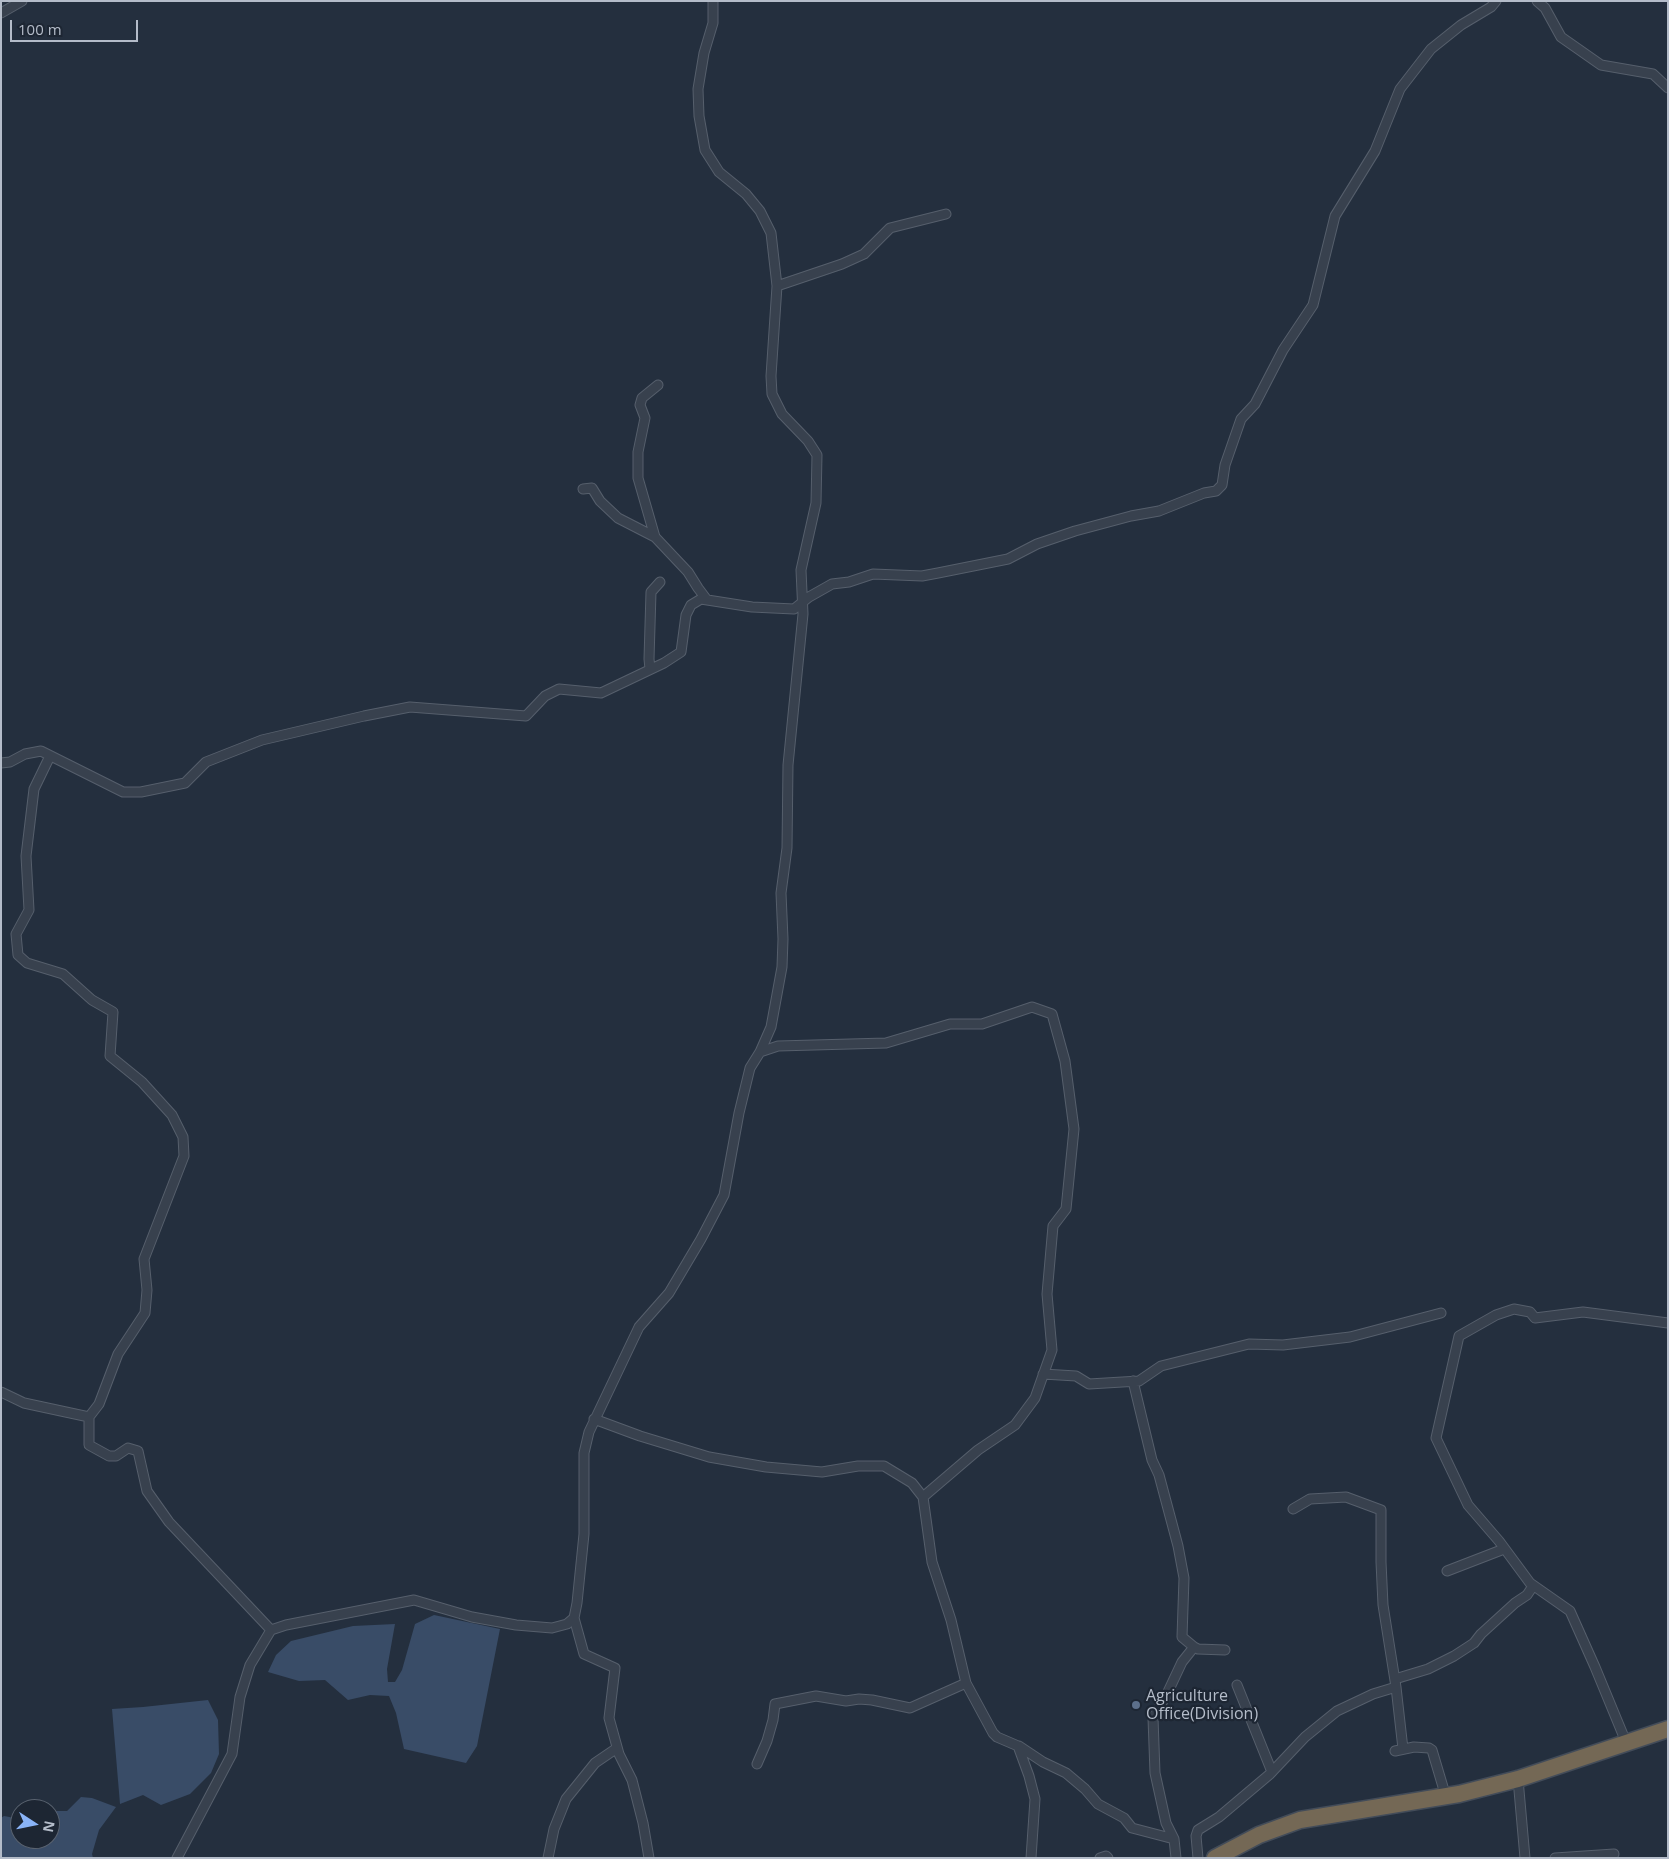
<!DOCTYPE html>
<style>
body{margin:0}
#map{position:relative;width:1669px;height:1859px;overflow:hidden;background:#242f3e;font-family:"Open Sans",sans-serif}
canvas{display:block}
.frame{position:absolute;inset:0;border:2px solid #b4bcc9;pointer-events:none}
.north{position:absolute;left:10px;top:1799px;width:50px;height:50px;box-sizing:border-box;background:#1d2633;border:1px solid #59626f;border-radius:50%;rotate:101deg;font-size:14px;font-weight:700;line-height:20px;text-align:center;color:#b4bcc9}
.north::after{content:'';display:block;margin:auto;width:18px;height:22px;background:#8ab4f8;clip-path:polygon(50% 0,100% 100%,50% 72%,0 100%)}
.scale{position:absolute;left:10px;top:20px;width:128px;height:22px;box-sizing:border-box;border:2px solid #b4bcc9;border-top:0;padding-left:6px;font-size:15px;line-height:18px;white-space:nowrap;color:#b4bcc9;-webkit-text-stroke:4px #1d2633;paint-order:stroke}
</style>
<div id="map">
<canvas width="1669" height="1859"></canvas>
<div class="frame"></div>
<div class="north">N</div>
<div class="scale">100 m</div>
</div>
<script>
const ctx = document.querySelector('canvas').getContext('2d');
ctx.lineJoin = 'round';
function fill(path, color) {
  ctx.fillStyle = color;
  ctx.fill(path, 'evenodd');
}
function shape(rows) {
  const path = new Path2D();
  for (const r of rows) {
    path.moveTo(r[0], r[1]);
    for (let i = 2; i < r.length; i += 2) path.lineTo(r[i], r[i + 1]);
  }
  return path;
}
function trace(path, color, width, dash) {
  ctx.strokeStyle = color;
  ctx.lineWidth = width;
  ctx.lineCap = dash ? 'butt' : 'round';
  ctx.setLineDash(dash || []);
  ctx.stroke(path);
}
function write(font, color, halo, rows, align = 'center') {
  ctx.font = font + ' "Open Sans",sans-serif';
  ctx.lineWidth = 4.5;
  ctx.setLineDash([]);
  ctx.textBaseline = 'middle';
  ctx.strokeStyle = halo;
  ctx.fillStyle = color;
  for (const [text, x, y, turn = 0] of rows) {
    ctx.save();
    ctx.translate(x, y);
    ctx.rotate((+turn || 0) * Math.PI / 180);
    ctx.textAlign = isNaN(turn) ? turn : align;
    if (halo) ctx.strokeText(text, 0, 0);
    ctx.fillText(text, 0, 0);
    ctx.restore();
  }
}
const water = shape([
 [434,1615,500,1629,477,1746,466,1763,404,1749,396,1713,389,1696,370,1695,348,1700,325,1680,299,1681,268,1672,276,1655,291,1641,353,1626,395,1624,387,1669,388,1682,395,1682,402,1670,415,1624],
 [208,1700,218,1720,219,1754,211,1773,190,1794,161,1805,143,1795,120,1804,112,1709,143,1707],
 [81,1797,92,1798,116,1807,99,1830,92,1854,93,1858,1,1858,1,1818,4,1816,20,1819,20,1839,50,1839,50,1811,67,1811]
]);
const street = shape([
 [1537,1,1545,8,1561,37,1601,65,1653,74,1668,88],
 [1,13,22,1],
 [777,286,842,264,864,254,890,228,946,214],
 [658,385,642,398,640,405,645,418,638,452,638,478,655,537,688,572,698,588,707,600],
 [583,489,592,488,600,501,618,518,655,537],
 [650,669,649,659,651,592,660,582],
 [50,756,34,789,26,856,29,910,16,934,18,955,27,963,63,974,92,1000,113,1012,110,1056,142,1082,172,1115,183,1137,184,1156,144,1259,147,1290,145,1313,118,1354,99,1404,89,1417],
 [1,763,10,762,25,754,41,751,123,792,141,792,185,783,206,762,262,740,364,716,410,707,526,716,545,696,559,689,601,693,664,663,681,652,686,615,691,605,701,599,752,607,794,609,809,597,832,584,849,582,873,574,922,576,938,573,1008,559,1037,544,1075,531,1131,516,1159,511,1204,493,1216,491,1222,485,1225,465,1241,419,1255,404,1283,350,1313,305,1335,216,1375,151,1400,89,1431,49,1461,25,1491,7,1496,1],
 [760,1052,778,1046,886,1043,950,1024,982,1024,1032,1007,1052,1014,1065,1061,1074,1129,1066,1209,1053,1226,1047,1294,1052,1350,1035,1398,1015,1425,978,1450,923,1497],
 [1043,1374,1076,1376,1089,1384,1139,1381,1161,1366,1249,1344,1283,1345,1350,1337,1441,1313],
 [1133,1381,1152,1460,1159,1475,1178,1546,1184,1578,1182,1637,1194,1647],
 [1,1392,24,1403,89,1417,89,1445,109,1456,116,1456,128,1448,138,1451,147,1491,169,1522,271,1630],
 [594,1419,640,1436,709,1457,766,1467,822,1472,858,1466,884,1466,912,1483,923,1497,932,1562,951,1620,966,1683,993,1733,997,1737,1018,1746,1029,1776,1035,1799,1031,1858],
 [1293,1509,1310,1499,1346,1497,1381,1510,1381,1562,1383,1605,1396,1687,1403,1749],
 [1447,1571,1504,1549],
 [574,1618,584,1654,615,1668,609,1718,619,1754,632,1780,643,1823,649,1858],
 [1395,1679,1428,1669,1454,1656,1474,1643,1481,1634,1515,1603,1527,1595,1533,1586],
 [1237,1685,1272,1772],
 [1626,1742,1595,1667,1570,1611,1530,1583,1499,1541,1468,1505,1436,1438,1459,1336,1496,1315,1514,1309,1530,1312,1535,1318,1583,1312,1668,1323],
 [1019,1746,1043,1762,1066,1773,1085,1789,1098,1804,1124,1818,1132,1828,1174,1839],
 [1395,1751,1414,1747,1429,1748,1432,1750,1446,1797],
 [757,1764,767,1741,773,1720,775,1704,816,1696,846,1701,859,1699,872,1700,910,1708,966,1683],
 [1518,1779,1525,1858],
 [177,1858,232,1754,240,1697,250,1665,271,1630,286,1625,414,1600,472,1617,516,1625,552,1628,567,1624,574,1618,577,1603,584,1534,584,1453,589,1432,639,1327,669,1293,701,1239,724,1195,739,1113,750,1068,760,1052,771,1027,782,967,783,939,781,893,787,848,788,765,803,614,801,570,816,503,817,455,808,441,782,414,772,394,771,376,777,286,771,233,760,211,746,194,719,172,705,150,699,116,698,89,704,53,713,23,713,1],
 [548,1858,554,1829,566,1799,595,1763,617,1748],
 [1100,1858,1106,1856,1108,1858],
 [1176,1858,1174,1839,1166,1823,1155,1773,1153,1718,1166,1696,1182,1662,1194,1647,1198,1649,1225,1650],
 [1198,1858,1196,1836,1198,1830,1219,1817,1270,1774,1305,1737,1337,1711,1373,1694,1396,1687],
 [1555,1858,1614,1854]
]);
const highway = shape([
 [1215,1858,1259,1835,1300,1820,1459,1794,1518,1779,1668,1729]
]);
const markers = [
 [1136,1705,5,"#5c6f8a"]
];
const poiNames = [
 ["Agriculture",1146,1696],
 ["Office(Division)",1146,1714]
];
fill(water, '#394c67');
trace(street, '#565f6c', 11);
trace(highway, '#434c59', 19);
trace(street, '#38414e', 9);
trace(highway, '#746855', 16);
for (const [x, y, r, color] of markers) {
  const dot = new Path2D();
  dot.arc(x, y, r, 0, 2 * Math.PI);
  ctx.fillStyle = color;
  ctx.fill(dot);
  trace(dot, '#1d2633', 2);
}
write('16px', '#b4bcc9', '#1d2633', poiNames, 'left');
</script>
